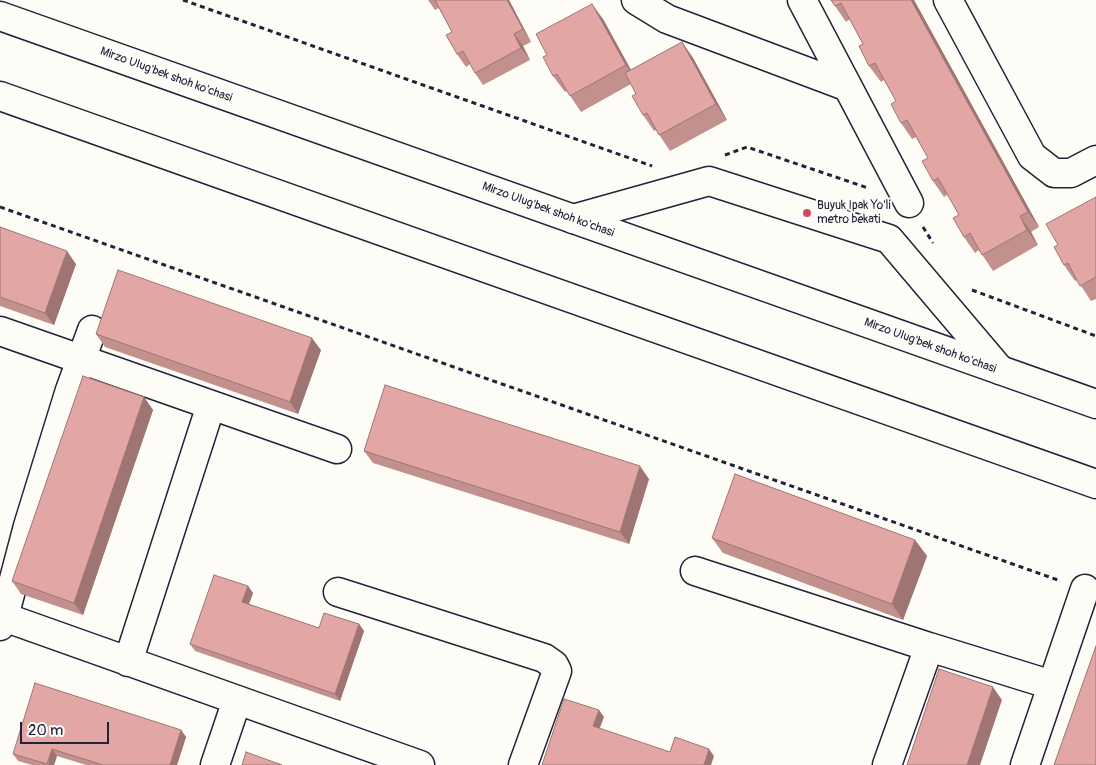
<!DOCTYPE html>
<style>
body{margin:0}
#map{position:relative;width:1096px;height:765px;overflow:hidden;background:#fdfcf7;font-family:Pangolin,sans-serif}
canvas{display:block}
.scale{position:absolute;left:20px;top:722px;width:89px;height:22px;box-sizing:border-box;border:2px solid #22223b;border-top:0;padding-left:6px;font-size:15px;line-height:18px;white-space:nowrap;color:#22223b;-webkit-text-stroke:4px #fdfcf7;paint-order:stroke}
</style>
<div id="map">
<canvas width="1096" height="765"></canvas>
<div class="scale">20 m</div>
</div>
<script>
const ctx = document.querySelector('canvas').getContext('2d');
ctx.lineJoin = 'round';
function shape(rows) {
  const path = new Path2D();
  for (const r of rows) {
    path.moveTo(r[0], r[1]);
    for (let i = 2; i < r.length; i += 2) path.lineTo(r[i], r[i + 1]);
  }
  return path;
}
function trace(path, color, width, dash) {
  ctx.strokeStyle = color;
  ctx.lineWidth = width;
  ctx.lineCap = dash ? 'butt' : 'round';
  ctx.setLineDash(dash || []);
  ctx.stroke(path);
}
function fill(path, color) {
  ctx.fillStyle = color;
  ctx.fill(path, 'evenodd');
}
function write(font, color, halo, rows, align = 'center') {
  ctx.font = font + ' Pangolin,sans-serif';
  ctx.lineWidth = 4;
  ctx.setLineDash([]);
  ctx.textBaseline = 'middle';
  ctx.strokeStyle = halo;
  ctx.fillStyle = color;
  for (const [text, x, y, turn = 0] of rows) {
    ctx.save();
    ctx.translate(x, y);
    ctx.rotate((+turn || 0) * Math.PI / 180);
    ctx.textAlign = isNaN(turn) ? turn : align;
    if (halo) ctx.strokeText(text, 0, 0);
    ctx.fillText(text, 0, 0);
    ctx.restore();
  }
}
const path = shape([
 [183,0,652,166],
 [725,155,747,147,868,188],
 [0,207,1058,580],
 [923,227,933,243],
 [972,290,1096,336]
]);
const minor = shape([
 [636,0,667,19,848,87],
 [802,0,909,203],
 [948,0,1032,156,1054,173,1071,173,1096,160],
 [573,219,709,181,889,239,1000,370],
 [0,331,337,449],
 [695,571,929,647,887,765],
 [338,592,544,658,554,665,557,671,523,765],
 [4,617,28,526,70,390,92,330],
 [0,626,4,617,420,765],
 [929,647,1052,685],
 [128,662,211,405],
 [215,765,237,700],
 [1025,765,1085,589]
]);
const major = shape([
 [0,16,1096,404],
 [0,96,1096,484]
]);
const wall = shape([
 [428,0,509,0,531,42,523,46,530,60,483,85,475,73,470,64,466,67,457,54,452,32,439,8,435,10],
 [831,0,914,0,1039,227,1031,232,1038,245,993,271,979,250,975,253,964,237,959,215,948,194,944,197,933,181,928,158,916,137,912,139,901,123,896,101,884,80,881,82,869,66,863,44,850,19,846,22],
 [603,19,631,70,682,42,693,58,727,120,670,151,656,130,654,131,643,115,636,94,631,84,581,112,567,91,565,92,553,76],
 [1096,197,1096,299,1091,301,1077,280,1075,281,1064,265,1058,245],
 [0,227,76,264,54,325,0,306],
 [96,334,321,350,298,414,105,347],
 [144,397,153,410,83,615,21,594,12,581],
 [364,451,649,479,629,544,373,463],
 [712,538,915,540,927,556,903,620,723,553],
 [248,586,253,593,249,604,319,628,359,624,364,631,340,701,195,651,190,644],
 [181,730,186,737,177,765,86,765,57,756,54,765,32,765,18,761,13,754]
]);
const shadedWall = shape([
 [507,0,509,0,531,42,523,29],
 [911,0,914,0,1039,227,1028,212],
 [592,4,603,19,637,81,626,65],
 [514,34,523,46,530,60,521,48],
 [682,42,693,58,727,120,716,104],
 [1020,216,1031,232,1038,245,1027,230],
 [67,251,76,264,54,325,45,313],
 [312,338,321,350,298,414,290,402],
 [144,397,153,410,83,615,74,603],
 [640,466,649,479,629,544,620,532],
 [915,540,927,556,903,620,892,604],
 [248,586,253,593,247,609,242,602],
 [359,624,364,631,340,701,335,694],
 [993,687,1002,700,980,765,967,765],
 [599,710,604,717,598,733,593,726],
 [181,730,186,737,177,765,170,765],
 [52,749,57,756,54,765,48,765],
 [709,749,714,756,711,765,704,765]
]);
const building = shape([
 [435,0,507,0,523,29,514,34,521,48,475,73,463,51,457,54,446,35,452,32,435,0],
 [831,0,911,0,1028,212,1020,216,1027,230,982,255,970,233,964,237,953,218,959,215,938,178,933,181,922,161,928,158,907,120,901,123,891,104,896,101,875,63,869,66,859,46,863,44,841,3,835,6,831,0],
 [592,4,626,65,570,96,557,74,553,76,543,57,547,55,536,34,592,4],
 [682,42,716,104,659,135,647,113,643,115,632,96,636,94,625,73,682,42],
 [1096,197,1096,277,1080,286,1068,263,1064,265,1054,247,1058,245,1046,224,1096,197],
 [0,227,67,251,45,313,0,297,0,227],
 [118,270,312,338,290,402,96,334,118,270],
 [83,376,144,397,74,603,12,581,83,376],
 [385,385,640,466,620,532,364,451,385,385],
 [735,474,915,540,892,604,712,538,735,474],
 [214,575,248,586,242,602,319,628,324,613,359,624,335,694,190,644,214,575],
 [1096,646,1096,765,1054,765,1096,646],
 [939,669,993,687,967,765,907,765,939,669],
 [35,683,181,730,170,765,103,765,52,749,47,764,13,754,35,683],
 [564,699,599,710,593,726,670,752,675,737,709,749,704,765,542,765,564,699],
 [246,752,282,765,242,765,246,752]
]);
const markers = [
 [807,213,5,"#d1495b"]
];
const streetNames = [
 ["Mirzo Ulug'bek shoh ko'chasi",166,75,20],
 ["Mirzo Ulug'bek shoh ko'chasi",548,210,20],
 ["Mirzo Ulug'bek shoh ko'chasi",930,346,20]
];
const poiNames = [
 ["Buyuk Ipak Yo'li",817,206],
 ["metro bekati",817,220]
];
trace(minor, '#22223b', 31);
trace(major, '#22223b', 31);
trace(path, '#22223b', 3, [5, 4]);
trace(minor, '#fdfcf7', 28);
trace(major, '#fdfcf7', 28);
fill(wall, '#c2908d');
fill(shadedWall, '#9e7573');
fill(building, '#e2a7a4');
trace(building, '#9e7573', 1);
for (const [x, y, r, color] of markers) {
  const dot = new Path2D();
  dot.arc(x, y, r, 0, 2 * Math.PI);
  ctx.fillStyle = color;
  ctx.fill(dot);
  trace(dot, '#fdfcf7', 2);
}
write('12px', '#22223b', '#fdfcf7', streetNames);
write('12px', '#22223b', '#fdfcf7', poiNames, 'left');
</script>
